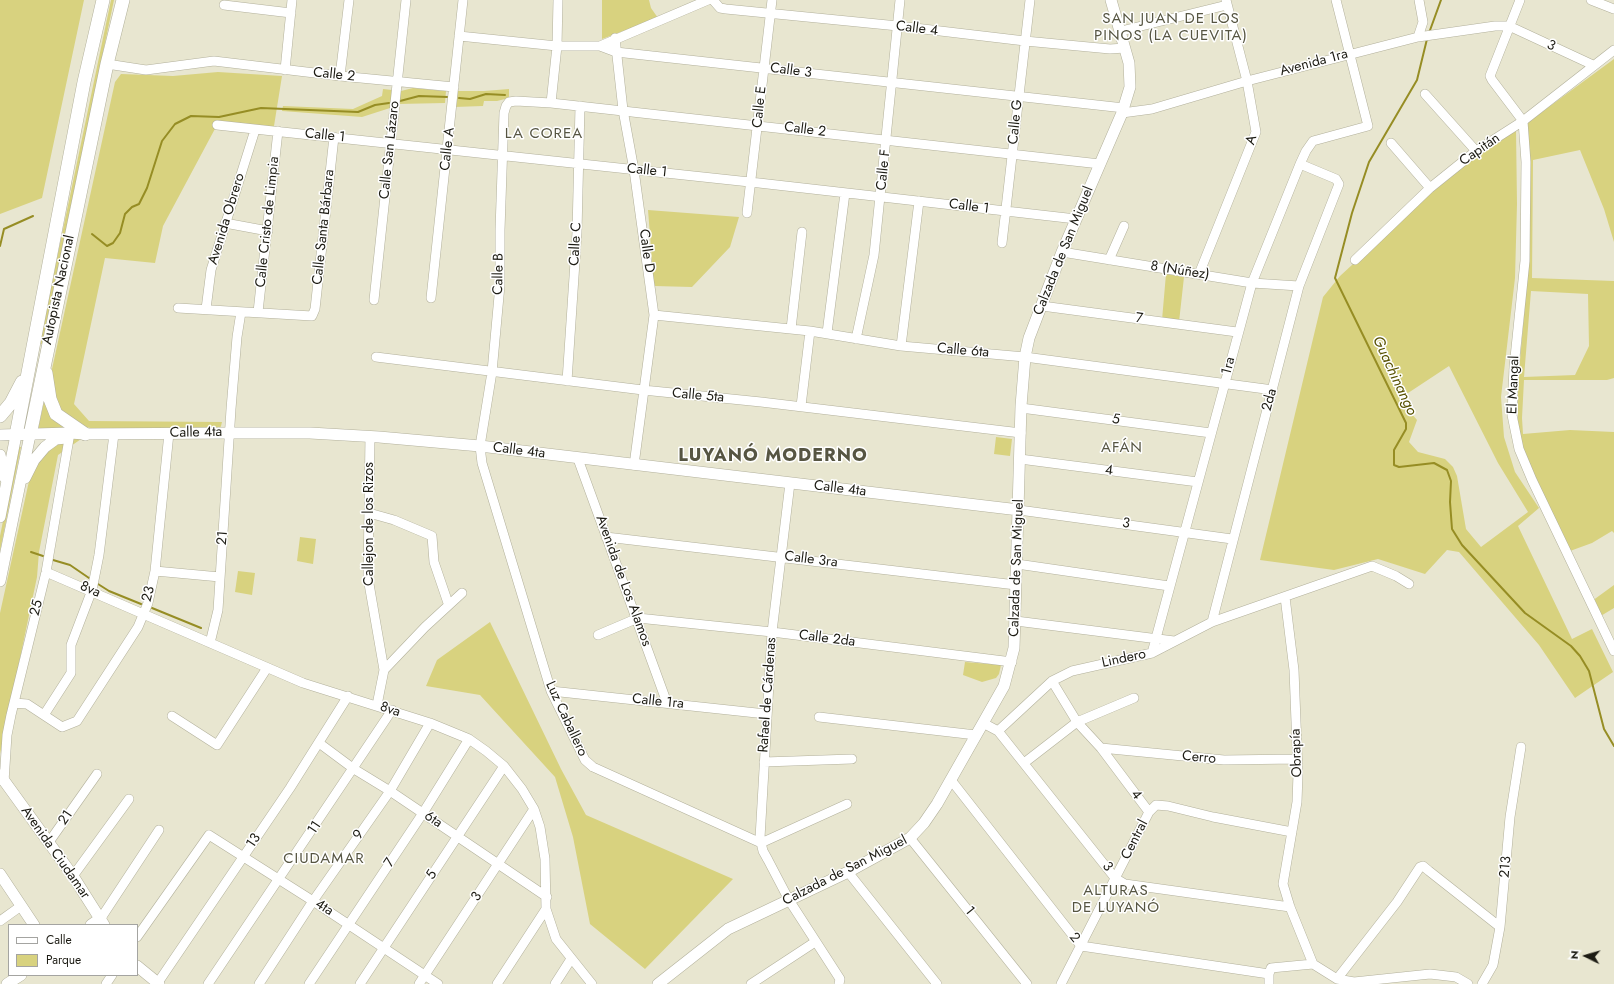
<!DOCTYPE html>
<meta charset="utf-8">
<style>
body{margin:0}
#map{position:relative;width:1614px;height:984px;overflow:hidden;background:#e8e6d0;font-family:Jost,sans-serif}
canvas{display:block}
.legend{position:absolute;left:8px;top:924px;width:130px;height:52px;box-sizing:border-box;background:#fff;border:1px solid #a4a4a1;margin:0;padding:5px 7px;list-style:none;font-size:12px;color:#1c1b13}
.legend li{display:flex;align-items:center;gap:8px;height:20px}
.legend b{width:20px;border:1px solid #a4a4a1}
.north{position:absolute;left:1566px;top:936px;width:40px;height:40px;-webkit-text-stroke:3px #fff;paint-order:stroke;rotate:275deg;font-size:11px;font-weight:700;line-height:16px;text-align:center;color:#1c1b13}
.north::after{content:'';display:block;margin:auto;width:14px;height:18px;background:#1c1b13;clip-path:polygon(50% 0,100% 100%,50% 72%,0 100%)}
</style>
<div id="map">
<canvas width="1614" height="984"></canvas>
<ul class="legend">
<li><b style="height:5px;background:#fff"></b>Calle</li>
<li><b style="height:11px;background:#d8d27f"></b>Parque</li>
</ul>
<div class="north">N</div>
</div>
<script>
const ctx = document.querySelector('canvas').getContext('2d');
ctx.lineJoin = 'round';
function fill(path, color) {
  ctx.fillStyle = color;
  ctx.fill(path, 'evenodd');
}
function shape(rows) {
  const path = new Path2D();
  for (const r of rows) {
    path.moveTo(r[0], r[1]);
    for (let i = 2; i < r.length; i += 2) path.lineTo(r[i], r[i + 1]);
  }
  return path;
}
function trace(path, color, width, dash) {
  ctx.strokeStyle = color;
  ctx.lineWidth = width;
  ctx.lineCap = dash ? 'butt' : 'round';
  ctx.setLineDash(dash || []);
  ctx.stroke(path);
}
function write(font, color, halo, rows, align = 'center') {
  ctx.font = font + ' Jost,sans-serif';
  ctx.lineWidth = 3;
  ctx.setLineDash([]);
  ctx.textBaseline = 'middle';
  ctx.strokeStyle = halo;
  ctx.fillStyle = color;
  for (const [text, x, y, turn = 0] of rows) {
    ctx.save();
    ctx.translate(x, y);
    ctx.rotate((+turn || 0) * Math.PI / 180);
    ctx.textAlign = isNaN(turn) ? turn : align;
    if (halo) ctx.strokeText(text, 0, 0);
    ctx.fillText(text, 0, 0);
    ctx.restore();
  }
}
const green = shape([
 [0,0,84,0,42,198,0,214],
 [111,0,114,0,42,344,39,344],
 [602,0,649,0,651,8,658,18,602,39],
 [1614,59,1614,242,1604,209,1580,150,1533,160,1532,278,1614,281,1614,378,1607,380,1524,380,1522,418,1523,434,1570,430,1614,432,1614,533,1612,531,1592,543,1570,551,1531,478,1518,433,1518,383,1529,258,1527,123],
 [1531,291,1588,294,1589,346,1575,375,1524,377],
 [218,72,282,76,274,126,255,130,217,125,163,226,155,263,105,258,74,404,89,421,222,422,221,426,220,428,102,430,85,427,69,420,53,401,52,369,115,82,121,74,173,76],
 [413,88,446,91,445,103,397,104,401,91],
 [383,89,392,90,390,108,362,117,282,111,283,106,353,109,382,96],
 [509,89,509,98,497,101,484,101,483,106,454,107,456,91,484,91],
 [1516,130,1517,204,1515,278,1501,397,1504,437,1515,472,1539,508,1518,526,1572,639,1592,629,1613,672,1575,698,1539,645,1459,552,1447,550,1425,574,1378,559,1334,570,1260,560,1323,297,1340,276,1425,198,1489,146],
 [1449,366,1498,463,1528,512,1481,547,1466,529,1457,476,1453,467,1445,459,1418,452,1409,442,1417,420,1404,405,1402,397],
 [648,210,739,217,730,247,692,287,654,286],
 [1166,274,1184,277,1179,322,1162,320],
 [46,393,70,428,38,429],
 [84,437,58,455,39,552,37,577,0,754,0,613,29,481,37,461,58,442],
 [996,437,1012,439,1010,456,994,454],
 [18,447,21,447,0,551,0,536],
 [300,537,316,539,313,564,297,561],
 [238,571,255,573,252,595,235,592],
 [1614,585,1614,608,1599,617,1592,601],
 [490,622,561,769,586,815,733,879,645,969,590,924,573,837,555,777,480,695,426,686,437,660],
 [965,662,1001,665,999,674,996,678,982,682,963,675]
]);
const stream = shape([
 [1429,33,1441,0],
 [1427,39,1417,80,1369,162,1352,213,1335,278,1406,423,1406,429,1394,450,1394,465,1399,467,1434,463,1447,470,1451,481,1450,502,1452,529,1462,545,1525,613,1571,646,1580,656,1589,671,1604,729,1614,746],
 [459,98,470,99,486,94,505,95],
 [400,101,419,96,448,97],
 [92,234,107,246,113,243,120,233,125,214,132,207,139,204,147,188,162,141,175,124,191,116,219,117,261,108,358,112,375,105,389,103],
 [0,246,4,229,33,216],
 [31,552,43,556],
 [53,560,70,565,89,578],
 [98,584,109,591,141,604],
 [152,608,201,628]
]);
const minor = shape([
 [713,0,720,8,726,9,898,26,1025,41,1110,49,1125,48],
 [1520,0,1490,76,1492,80,1523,121],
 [1591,0,1614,9],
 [224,5,291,13],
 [1121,31,1227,5],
 [459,36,557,46,600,46,616,52,1124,108],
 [1418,37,1423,22,1419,0],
 [615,38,623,110,634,170,654,315,634,465],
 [600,46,708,0],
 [107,64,146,70,214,61,340,76,454,87],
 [285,70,292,0],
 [340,76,349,0],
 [1425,94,1476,151],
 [551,103,557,46,558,0],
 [1122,113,1152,109,1247,81,1418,37,1495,26,1509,26,1593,65],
 [1523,121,1526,162,1525,261,1514,367,1512,415,1519,449,1532,480,1614,651],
 [217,125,759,183,1076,219],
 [1391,143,1430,188],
 [747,213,772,0],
 [225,223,268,231],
 [1002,243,1030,0],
 [1062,252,1252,283,1299,286],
 [1109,260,1124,226],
 [1355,260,1430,188,1476,151,1523,121,1614,50],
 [1199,274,1256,132,1247,81,1226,0],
 [431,298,463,0],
 [374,300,406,0],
 [1042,306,1237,332],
 [178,308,312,316,315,309,334,137],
 [206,309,211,270,255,130],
 [258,312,278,131],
 [654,315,810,331,901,346,1025,357,1273,390],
 [791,329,802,232],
 [827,333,845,193],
 [856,339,874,255,900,0],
 [901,346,919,201],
 [376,357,643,390,761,402,1021,433],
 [567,381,577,232,580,106],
 [801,406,810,331],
 [1021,408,1211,433],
 [370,436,368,578,384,670,377,705],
 [578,459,667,703],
 [1020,459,1198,482],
 [790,483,772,632,760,838,763,851,768,860,789,900,840,979,839,984],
 [1019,510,1232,539],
 [369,513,394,520,432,536,434,562,448,603],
 [606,537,1016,585],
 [1017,564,1169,586],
 [155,571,220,577],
 [46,572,303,683,430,723,469,739,486,751,504,766,522,789,534,809,540,827,545,859,546,909,556,939,592,984],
 [1285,597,1294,670,1298,774,1297,802,1283,884,1290,907,1313,964,1337,979,1354,982,1430,974,1456,977,1468,984],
 [1016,621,1174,641],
 [1212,622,1299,286,1339,184,1336,179,1300,164],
 [598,635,638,618,772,632,1012,662],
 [210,643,218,610,231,409,237,337,241,312],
 [1152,653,1252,283,1300,164,1306,151,1313,141,1368,126,1336,0],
 [384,670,425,627,462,593],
 [1052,681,1077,722,1101,748,1149,812],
 [551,691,766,714],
 [14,703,27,704,62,727,77,721,138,627,148,603,155,571,169,433],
 [44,715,71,673,71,645,92,590,99,555,114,434],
 [172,716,217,745,267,668],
 [819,717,976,735],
 [983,723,998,731,1115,878,1125,884,1290,907],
 [998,731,1052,681,1072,671,1152,653,1212,622,1372,566,1396,576,1409,584],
 [319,743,354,769,390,791,547,897],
 [1101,748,1224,760,1297,759],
 [764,762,852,759],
 [1024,763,1077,722,1134,698],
 [951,780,1081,946,1269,974],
 [4,782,7,735,11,715,46,572,70,433],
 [847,804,761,843,593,767,585,760,551,691,482,463,480,446,492,372,500,285,500,230,504,113,506,106,509,102,516,101,551,103,1100,164],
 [910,838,1027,984],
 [49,842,97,774],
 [848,872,937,984],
 [73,876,129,799],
 [101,918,159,830],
 [0,921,21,906],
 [137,937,209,835,313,901,438,984],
 [1337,979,1397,902,1420,867,1423,866,1429,871,1500,927],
 [106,984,112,975],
 [157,984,290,788,348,696],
 [208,984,392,710],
 [259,984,313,901,390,791,430,723],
 [309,984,423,813,469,739],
 [360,984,504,766],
 [419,984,534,809],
 [497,984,546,909],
 [555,984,571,959],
 [751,984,815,942],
 [1061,984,1149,812,1156,805,1168,806,1213,817,1292,832],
 [1269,984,1269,974,1271,968,1313,964],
 [1482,984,1493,965,1500,927,1510,817,1521,747]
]);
const major = shape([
 [0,435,70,433,85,434,230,433,310,433,379,437,480,446,1019,510],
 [0,455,5,478],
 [25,478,34,460,45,447,56,439,66,438],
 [0,517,16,435],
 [0,581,30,435],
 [0,775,73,876,104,925],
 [0,874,34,925],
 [91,925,101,918],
 [137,966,159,984],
 [7,984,21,975],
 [658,984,728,929,848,872,910,838,924,823,937,804,1004,686,1014,648,1021,406,1025,357,1029,338,1062,252,1122,113,1130,87,1129,63,1111,0]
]);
const highway = shape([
 [46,373,50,399,56,414,85,434],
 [0,416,11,403,22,382],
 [16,435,84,82,103,0],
 [30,435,107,64,123,0]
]);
const streetNames = [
 ["Calle 4",917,29,7],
 ["3",1551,46,25],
 ["Avenida 1ra",1314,63,-15],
 ["Calle 3",791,71,7],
 ["Calle 2",334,75,6],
 ["Calle E",760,107,-84],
 ["Calle G",1016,122,-84],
 ["Calle 2",805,130,7],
 ["Calle 1",325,136,6],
 ["A",1252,140,-73],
 ["Calle A",448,149,-84],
 ["Calle San Lázaro",390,150,-84],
 ["Capitán",1480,150,-35],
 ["Calle F",884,170,-84],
 ["Calle 1",647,171,6],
 ["Calle 1",969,207,7],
 ["Avenida Obrero",227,219,-73],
 ["Calle Cristo de Limpia",268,222,-84],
 ["Calle Santa Bárbara",324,227,-84],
 ["Calle C",576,244,-87],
 ["Calle D",646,251,82],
 ["Calzada de San Miguel",1064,251,-68],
 ["8 (Núñez)",1180,271,9],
 ["Calle B",499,274,-89],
 ["Autopista Nacional",59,290,-78],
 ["7",1139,319,8],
 ["Calle 6ta",963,351,5],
 ["1ra",1229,366,-76],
 ["El Mangal",1514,385,-88],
 ["Calle 5ta",698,396,5],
 ["2da",1270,400,-75],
 ["5",1116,420,8],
 ["Calle 4ta",196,433,-1],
 ["Calle 4ta",519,451,7],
 ["4",1109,471,7],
 ["Calle 4ta",840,489,7],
 ["Callejon de los Rizos",370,524,-90],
 ["3",1126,524,8],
 ["21",223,538,-85],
 ["Calle 3ra",811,560,7],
 ["Calzada de San Miguel",1017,568,-88],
 ["Avenida de Los Alamos",623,581,70],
 ["8va",90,590,23],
 ["23",149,594,-76],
 ["25",37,608,-76],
 ["Calle 2da",827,639,7],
 ["Lindero",1124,659,-12],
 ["Rafael de Cárdenas",768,695,-86],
 ["Calle 1ra",658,702,6],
 ["8va",390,710,18],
 ["Luz Caballero",566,719,65],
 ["Obrapía",1297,753,-92],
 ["Cerro",1199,758,5],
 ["4",1136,795,53],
 ["21",66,818,-55],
 ["6ta",433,820,34],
 ["11",315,828,-56],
 ["9",359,835,-55],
 ["Central",1135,840,-63],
 ["13",254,841,-56],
 ["Avenida Ciudamar",55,853,55],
 ["7",390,863,-56],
 ["3",1107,867,52],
 ["213",1506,867,-85],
 ["Calzada de San Miguel",845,871,-27],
 ["5",432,875,-57],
 ["3",477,897,-56],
 ["4ta",324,908,33],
 ["1",969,911,51],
 ["2",1074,938,51]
];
const neighbourhoodNames = [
 ["SAN JUAN DE LOS",1171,19],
 ["PINOS (LA CUEVITA)",1171,36],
 ["LA COREA",544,134],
 ["AFÁN",1122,448],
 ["CIUDAMAR",324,859],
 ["ALTURAS",1116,891],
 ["DE LUYANÓ",1116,908]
];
const waterNames = [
 ["Guachinango",1394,376,65]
];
const districtNames = [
 ["LUYANÓ MODERNO",773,457]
];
fill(green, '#d8d27f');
trace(stream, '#968d24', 2);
trace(minor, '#b2b09b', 10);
trace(major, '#b2b09b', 12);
trace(highway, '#b2b09b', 14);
trace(minor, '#fff', 9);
trace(major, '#fff', 11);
trace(highway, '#fff', 13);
write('14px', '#1c1b13', '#fff', streetNames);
ctx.letterSpacing = '1px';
write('15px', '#565542', '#fff', neighbourhoodNames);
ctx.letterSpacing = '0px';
write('italic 15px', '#575100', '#fff', waterNames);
ctx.letterSpacing = '1px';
write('bold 18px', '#565542', '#fff', districtNames);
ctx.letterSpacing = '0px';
</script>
